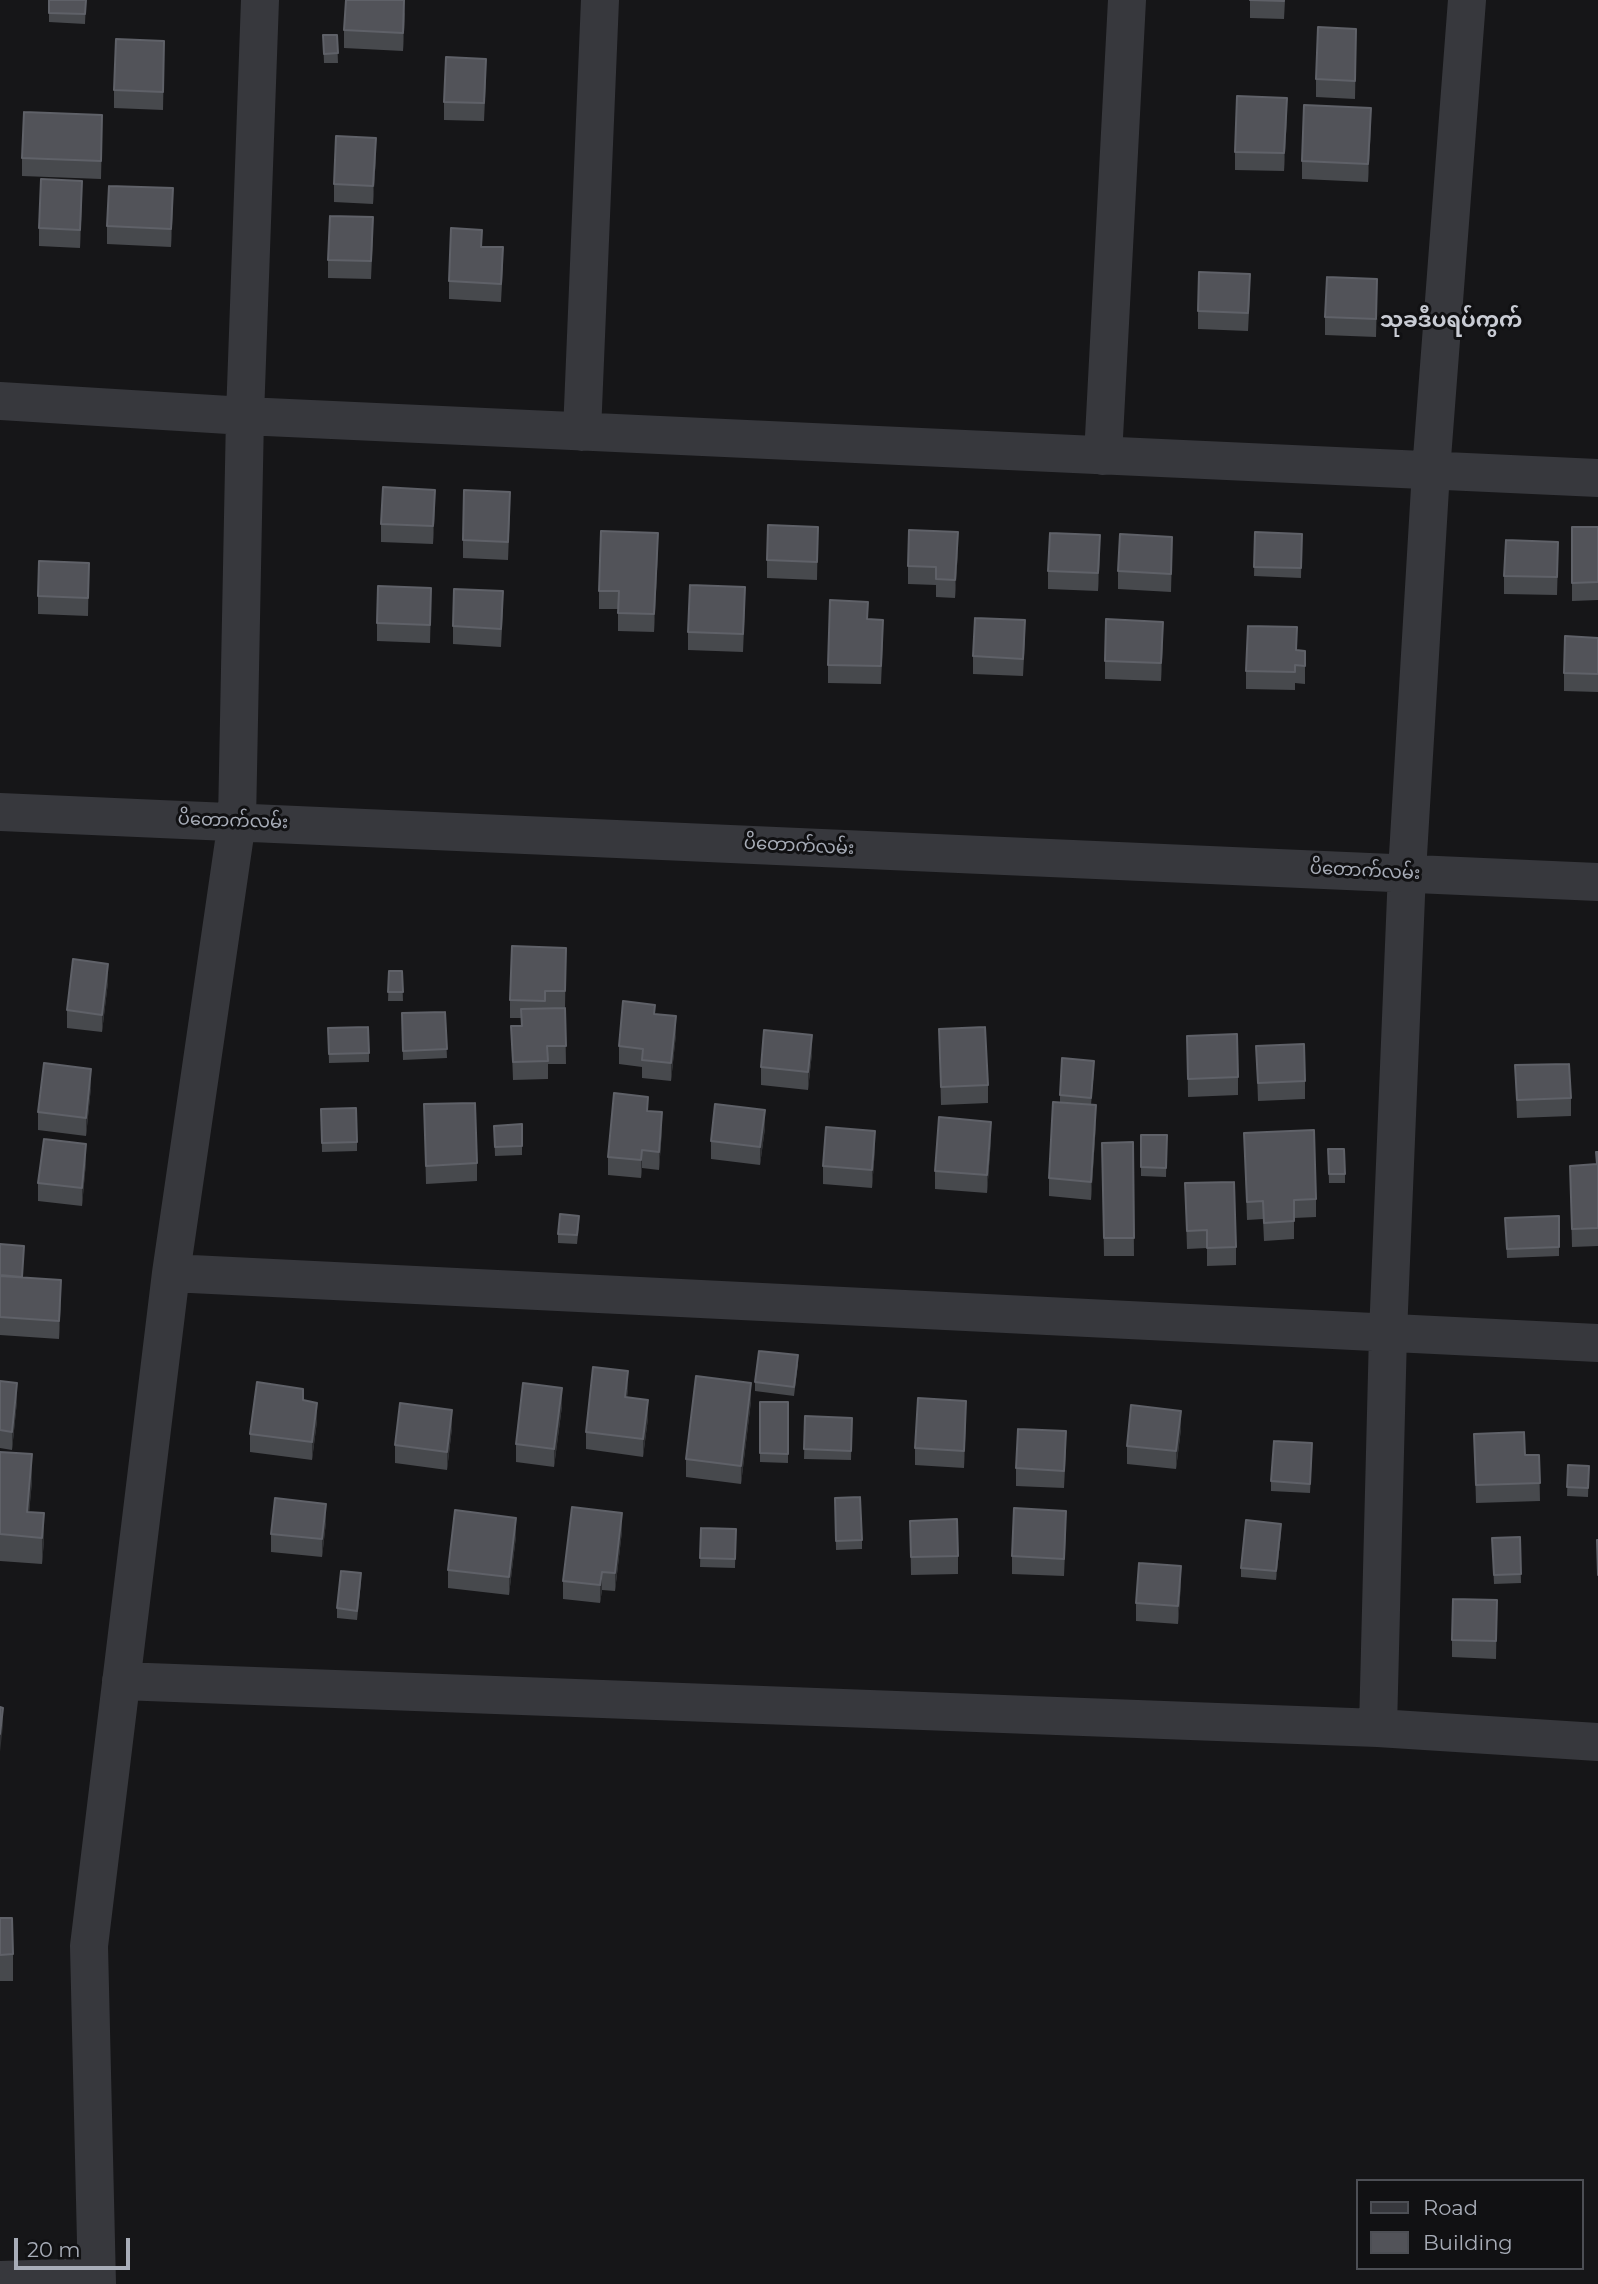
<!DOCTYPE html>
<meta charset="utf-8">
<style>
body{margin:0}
#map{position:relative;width:1598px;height:2284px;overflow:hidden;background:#161618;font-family:Montserrat,sans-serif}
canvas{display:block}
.legend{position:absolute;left:1356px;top:2179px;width:228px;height:91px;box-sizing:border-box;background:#111113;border:2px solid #4d4f55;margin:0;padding:9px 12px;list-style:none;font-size:21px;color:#a8adb8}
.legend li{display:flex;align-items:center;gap:14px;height:35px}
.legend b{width:35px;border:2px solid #4d4f55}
.scale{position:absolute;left:14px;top:2238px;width:116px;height:32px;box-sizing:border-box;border:4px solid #a8adb8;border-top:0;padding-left:9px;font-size:21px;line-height:24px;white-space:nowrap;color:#a8adb8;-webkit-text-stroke:5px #111113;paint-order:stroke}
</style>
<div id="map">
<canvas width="1598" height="2284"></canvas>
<ul class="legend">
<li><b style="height:9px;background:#37383d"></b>Road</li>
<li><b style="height:19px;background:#525359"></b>Building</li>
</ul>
<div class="scale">20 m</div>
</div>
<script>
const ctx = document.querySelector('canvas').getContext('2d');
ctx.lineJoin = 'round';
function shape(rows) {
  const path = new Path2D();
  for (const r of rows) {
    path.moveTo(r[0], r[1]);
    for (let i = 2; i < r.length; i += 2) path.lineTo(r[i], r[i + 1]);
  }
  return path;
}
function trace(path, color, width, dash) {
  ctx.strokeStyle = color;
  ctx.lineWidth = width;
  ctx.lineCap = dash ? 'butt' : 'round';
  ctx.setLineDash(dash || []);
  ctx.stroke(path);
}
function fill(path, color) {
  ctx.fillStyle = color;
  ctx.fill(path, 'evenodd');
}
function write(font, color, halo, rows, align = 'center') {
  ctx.font = font + ' Montserrat,"Noto Sans Myanmar",sans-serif';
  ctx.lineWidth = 6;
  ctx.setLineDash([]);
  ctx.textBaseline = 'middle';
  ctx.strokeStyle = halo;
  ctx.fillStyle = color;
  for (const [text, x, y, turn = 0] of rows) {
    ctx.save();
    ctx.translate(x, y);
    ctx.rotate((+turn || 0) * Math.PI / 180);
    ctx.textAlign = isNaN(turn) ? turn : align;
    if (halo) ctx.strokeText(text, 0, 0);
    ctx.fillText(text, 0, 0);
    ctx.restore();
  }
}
const street = shape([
 [0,401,245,416,1598,478],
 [582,432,600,0],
 [1103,456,1127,0],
 [0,812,1598,882],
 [171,1273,1598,1343],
 [121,1681,1378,1728,1598,1742],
 [1378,1728,1388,1334,1407,872,1431,471,1467,0],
 [0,2280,96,2277],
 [97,2284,89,1946,171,1273,237,821,245,416,260,0]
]);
const wall = shape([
 [86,0,85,24,49,22,49,13],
 [1250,0,1285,0,1284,19,1250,18],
 [405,13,403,51,344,48,344,30],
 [323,35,337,35,338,63,324,63],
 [1356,47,1355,99,1316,97,1316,79],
 [164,59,163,110,114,108,114,90],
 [486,77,484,121,444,120,444,102],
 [1287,116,1284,171,1235,170,1235,152],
 [1371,126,1368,182,1302,179,1302,161],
 [102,133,101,179,22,176,22,158],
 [376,156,373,204,334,202,334,184],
 [82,199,80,248,39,246,39,228],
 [173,206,171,247,107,244,107,226],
 [373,235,371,279,328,278,328,260],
 [482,247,503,265,501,302,449,299,449,281],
 [1250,292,1248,331,1198,329,1198,311],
 [1377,297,1376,337,1325,335,1325,317],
 [435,507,433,544,381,542,381,524],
 [510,510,508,560,463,558,463,540],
 [818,527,817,580,767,578,767,560],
 [1572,527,1598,527,1598,600,1572,601],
 [1255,532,1302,534,1301,578,1254,576],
 [958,550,955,598,936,597,936,585,908,584,908,566],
 [658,551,654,632,618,631,618,609,599,609,599,591],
 [1100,553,1098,591,1048,589,1048,571],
 [1172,555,1171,592,1118,589,1118,571],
 [1558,560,1557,595,1504,594,1504,576],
 [89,563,88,616,38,614,38,596],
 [745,605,743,652,688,650,688,632],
 [431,606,430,643,377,641,377,623],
 [503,609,501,647,453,644,453,626],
 [868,619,883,638,881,684,828,683,828,665],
 [1025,638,1023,676,973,674,973,656],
 [1598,638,1598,692,1564,691,1564,673],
 [1163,640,1161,681,1105,679,1105,661],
 [1296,650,1305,651,1305,684,1295,683,1295,690,1246,689,1246,671],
 [566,948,565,1008,566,1064,548,1064,548,1079,513,1080,511,1026,521,1026,521,1018,510,1018,510,1000],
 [389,971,402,971,403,1001,388,1001],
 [108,982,102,1032,67,1028,67,1010],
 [445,1012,447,1058,403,1060,402,1013],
 [655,1014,676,1034,671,1081,642,1078,642,1067,619,1064,619,1046],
 [328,1028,369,1053,369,1062,329,1063],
 [939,1029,988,1085,988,1103,941,1105],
 [1187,1036,1238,1077,1238,1095,1188,1097],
 [1256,1046,1305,1081,1305,1099,1258,1101],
 [812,1053,808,1090,761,1085,761,1067],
 [1515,1065,1571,1098,1571,1116,1517,1118],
 [1094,1070,1091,1105,1096,1123,1091,1200,1049,1196,1049,1178,1060,1102,1060,1095],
 [91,1087,86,1136,38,1130,38,1112],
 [424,1104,477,1163,477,1181,426,1184],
 [321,1109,357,1142,357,1151,322,1152],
 [648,1111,662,1130,659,1170,642,1168,641,1178,608,1175,608,1157],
 [522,1124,522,1155,495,1156,494,1126],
 [765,1128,760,1165,711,1159,711,1141],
 [1244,1133,1316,1199,1316,1217,1294,1218,1294,1239,1264,1241,1263,1219,1247,1220],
 [1141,1135,1167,1135,1166,1177,1141,1176],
 [991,1140,987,1193,935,1189,935,1171],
 [1133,1142,1134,1256,1104,1256,1102,1143],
 [875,1149,872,1188,823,1184,823,1166],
 [1328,1149,1345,1174,1345,1183,1329,1183],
 [1598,1152,1598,1246,1572,1247,1570,1166,1596,1164],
 [86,1162,82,1206,38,1201,38,1183],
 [1185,1183,1236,1247,1236,1265,1207,1266,1207,1248,1187,1249],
 [1559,1216,1559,1256,1507,1258,1505,1218],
 [579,1225,577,1244,558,1243,558,1234],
 [0,1244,23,1277,61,1298,59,1339,0,1335],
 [798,1364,794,1396,755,1391,755,1382],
 [0,1381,17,1401,12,1450,0,1448],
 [628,1389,627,1397,648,1418,643,1457,586,1449,586,1432],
 [303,1401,317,1421,312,1460,250,1452,250,1434],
 [751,1401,741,1484,686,1477,686,1459],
 [760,1402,788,1402,788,1463,760,1462],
 [562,1406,554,1467,516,1462,516,1444],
 [805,1416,852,1418,851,1460,804,1459],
 [966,1419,964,1468,915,1465,915,1448],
 [452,1428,447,1470,395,1463,395,1445],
 [1181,1429,1176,1469,1127,1464,1127,1446],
 [1474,1434,1525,1455,1539,1455,1540,1501,1476,1503],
 [1066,1449,1064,1488,1016,1486,1016,1468],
 [0,1452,32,1481,29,1512,44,1540,42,1564,0,1561],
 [1312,1452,1310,1493,1271,1491,1271,1481],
 [1568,1465,1589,1466,1588,1497,1567,1496],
 [835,1498,862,1540,862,1549,836,1550],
 [910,1521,958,1556,958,1574,911,1575],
 [326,1522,322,1557,271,1552,271,1534],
 [701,1528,736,1529,735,1568,700,1567],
 [1066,1529,1064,1576,1012,1574,1012,1556],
 [622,1531,615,1591,602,1590,600,1603,563,1599,563,1581],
 [1281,1533,1276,1580,1241,1577,1241,1568],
 [516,1536,509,1595,448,1588,448,1570],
 [1520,1537,1521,1583,1494,1584,1492,1538],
 [361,1582,357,1620,337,1618,337,1608],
 [1181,1584,1178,1624,1136,1621,1136,1603],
 [1497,1600,1496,1659,1452,1657,1452,1640],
 [0,1918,13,1954,13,1981,0,1981]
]);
const shadedWall = shape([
 [405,0,405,13,403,51,403,33],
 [1287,98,1287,116,1284,171,1284,153],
 [1371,108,1371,126,1368,182,1368,164],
 [376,138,376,156,373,204,373,186],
 [82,181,82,199,80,248,80,230],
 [173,188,173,206,171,247,171,229],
 [435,490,435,507,433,544,433,526],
 [958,532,958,550,955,598,955,580],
 [658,533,658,551,654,632,654,614],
 [1100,535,1100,553,1098,591,1098,573],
 [1163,622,1163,640,1161,681,1161,663],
 [108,964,108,982,102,1032,102,1015],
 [676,1016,676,1034,671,1081,671,1063],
 [812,1035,812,1053,808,1090,808,1072],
 [91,1069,91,1087,86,1136,86,1118],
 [1096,1105,1096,1123,1091,1200,1091,1182],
 [765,1110,765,1128,760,1165,760,1147],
 [662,1112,662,1130,659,1170,659,1152],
 [991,1122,991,1140,987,1193,987,1175],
 [875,1131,875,1149,872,1188,872,1170],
 [86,1144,86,1162,82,1206,82,1188],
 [642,1150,642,1168,641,1178,641,1160],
 [61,1280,61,1298,59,1339,59,1321],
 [628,1371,628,1389,625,1415,625,1397],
 [17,1383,17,1401,12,1450,12,1432],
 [751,1383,751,1401,741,1484,741,1466],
 [562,1388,562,1406,554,1467,554,1449],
 [648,1400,648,1418,643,1457,643,1439],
 [966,1401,966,1419,964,1468,964,1451],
 [317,1403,317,1421,312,1460,312,1442],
 [452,1410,452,1428,447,1470,447,1452],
 [1181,1411,1181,1429,1176,1469,1176,1451],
 [32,1454,32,1481,27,1538,27,1512],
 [326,1504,326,1522,322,1557,322,1539],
 [44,1513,44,1540,42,1564,42,1538],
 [622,1513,622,1531,615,1591,615,1573],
 [516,1518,516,1536,509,1595,509,1577],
 [1281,1524,1281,1533,1276,1580,1276,1571],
 [1181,1566,1181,1584,1178,1624,1178,1606],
 [602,1572,602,1590,600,1603,600,1585],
 [3,1708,3,1726,0,1752,0,1734]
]);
const building = shape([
 [49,0,86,0,85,14,49,13,49,0],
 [346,0,404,0,403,33,344,30,346,0],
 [1250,0,1284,0,1284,1,1250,0],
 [1318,27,1356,29,1355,81,1316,79,1318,27],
 [323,35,337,35,338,53,324,54,323,35],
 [116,39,164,41,163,92,114,90,116,39],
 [446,57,486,59,484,103,444,102,446,57],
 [1237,96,1287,98,1284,153,1235,152,1237,96],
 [1304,105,1371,108,1368,164,1302,161,1304,105],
 [24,112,102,115,101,161,22,158,24,112],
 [336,136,376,138,373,186,334,184,336,136],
 [41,179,82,181,80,230,39,228,41,179],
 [109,186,173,188,171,229,107,226,109,186],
 [330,216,373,217,371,261,328,260,330,216],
 [451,228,482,230,481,247,503,247,501,284,449,281,451,228],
 [1199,272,1250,274,1248,313,1198,311,1199,272],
 [1327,277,1377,279,1376,319,1325,317,1327,277],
 [383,487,435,490,433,526,381,524,383,487],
 [464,490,510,492,508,542,463,540,464,490],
 [768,525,818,527,817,562,767,560,768,525],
 [1572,527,1598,527,1598,582,1572,583,1572,527],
 [909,530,958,532,955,580,936,579,936,567,908,566,909,530],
 [601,531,658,533,654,614,618,613,619,591,599,591,601,531],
 [1255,532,1302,534,1301,568,1254,567,1255,532],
 [1050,533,1100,535,1098,573,1048,571,1050,533],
 [1120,534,1172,537,1171,574,1118,571,1120,534],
 [1506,540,1558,542,1557,577,1504,576,1506,540],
 [39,561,89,563,88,598,38,596,39,561],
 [690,585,745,587,743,634,688,632,690,585],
 [378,586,431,588,430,625,377,623,378,586],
 [454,589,503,591,501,629,453,626,454,589],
 [830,600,868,602,867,619,883,620,881,666,828,665,830,600],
 [975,618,1025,620,1023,659,973,656,975,618],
 [1106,619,1163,622,1161,663,1105,661,1106,619],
 [1248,626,1297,627,1296,650,1305,651,1305,666,1295,665,1295,672,1246,671,1248,626],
 [1565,636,1598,638,1598,674,1564,673,1565,636],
 [512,946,566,948,565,991,545,991,545,1001,510,1000,512,946],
 [73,959,108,964,102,1015,67,1010,73,959],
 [389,971,402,971,403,992,388,992,389,971],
 [623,1001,655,1005,654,1014,676,1016,671,1063,642,1060,643,1049,619,1046,623,1001],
 [565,1008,566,1046,547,1046,548,1061,513,1062,511,1026,522,1026,521,1009,565,1008],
 [445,1012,447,1049,403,1051,402,1013,445,1012],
 [368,1027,369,1053,329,1054,328,1028,368,1027],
 [985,1027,988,1085,941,1087,939,1029,985,1027],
 [764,1030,812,1035,808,1072,761,1067,764,1030],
 [1237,1034,1238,1077,1188,1079,1187,1036,1237,1034],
 [1304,1044,1305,1081,1258,1083,1256,1046,1304,1044],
 [1062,1058,1094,1061,1091,1098,1060,1095,1062,1058],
 [44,1063,91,1069,86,1118,38,1112,44,1063],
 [1569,1064,1571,1098,1517,1100,1515,1065,1569,1064],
 [614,1093,648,1097,647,1111,662,1112,659,1152,642,1150,641,1160,608,1157,614,1093],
 [1053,1102,1096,1105,1091,1182,1049,1178,1053,1102],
 [475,1103,477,1163,426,1166,424,1104,475,1103],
 [715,1104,765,1110,760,1147,711,1141,715,1104],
 [356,1108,357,1142,322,1143,321,1109,356,1108],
 [939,1117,991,1122,987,1175,935,1171,939,1117],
 [522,1124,522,1146,495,1147,494,1126,522,1124],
 [826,1127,875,1131,872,1170,823,1166,826,1127],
 [1314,1130,1316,1199,1294,1200,1294,1221,1264,1223,1263,1201,1247,1202,1244,1133,1314,1130],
 [1141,1135,1167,1135,1166,1168,1141,1167,1141,1135],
 [44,1139,86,1144,82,1188,38,1183,44,1139],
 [1133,1142,1134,1238,1104,1238,1102,1143,1133,1142],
 [1328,1149,1344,1149,1345,1174,1329,1174,1328,1149],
 [1596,1152,1598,1152,1598,1228,1572,1229,1570,1166,1597,1164,1596,1152],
 [1234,1182,1236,1247,1207,1248,1207,1230,1187,1231,1185,1183,1234,1182],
 [560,1214,579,1216,577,1235,558,1234,560,1214],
 [1559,1216,1559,1247,1507,1249,1505,1218,1559,1216],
 [0,1244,24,1246,22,1277,0,1275,0,1244],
 [0,1276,61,1280,59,1321,0,1317,0,1276],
 [759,1351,798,1355,794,1387,755,1382,759,1351],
 [593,1367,628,1371,625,1397,648,1400,643,1439,586,1432,593,1367],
 [696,1376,751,1383,741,1466,686,1459,696,1376],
 [0,1381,17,1383,12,1432,0,1430,0,1381],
 [257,1382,303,1389,303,1400,317,1403,312,1442,250,1434,257,1382],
 [523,1383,562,1388,554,1449,516,1444,523,1383],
 [918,1398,966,1401,964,1451,915,1448,918,1398],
 [760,1402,788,1402,788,1454,760,1453,760,1402],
 [400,1403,452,1410,447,1452,395,1445,400,1403],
 [1131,1405,1181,1411,1176,1451,1127,1446,1131,1405],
 [805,1416,852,1418,851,1451,804,1449,805,1416],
 [1018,1429,1066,1431,1064,1471,1016,1468,1018,1429],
 [1524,1432,1525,1455,1539,1455,1540,1483,1476,1485,1474,1434,1524,1432],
 [1274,1441,1312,1443,1310,1484,1271,1481,1274,1441],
 [0,1452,32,1454,27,1512,44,1513,42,1538,0,1534,0,1452],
 [1568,1465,1589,1466,1588,1488,1567,1487,1568,1465],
 [860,1497,862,1540,836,1541,835,1498,860,1497],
 [275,1498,326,1504,322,1539,271,1534,275,1498],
 [572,1507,622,1513,615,1573,602,1572,600,1585,563,1581,572,1507],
 [1014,1508,1066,1511,1064,1559,1012,1556,1014,1508],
 [455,1510,516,1518,509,1577,448,1570,455,1510],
 [957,1519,958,1556,911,1557,910,1521,957,1519],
 [1246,1520,1281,1524,1276,1571,1241,1568,1246,1520],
 [701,1528,736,1529,735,1559,700,1558,701,1528],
 [1520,1537,1521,1574,1494,1575,1492,1538,1520,1537],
 [1597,1540,1598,1540,1598,1575,1597,1540],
 [1139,1563,1181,1566,1178,1606,1136,1603,1139,1563],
 [341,1571,361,1573,357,1611,337,1608,341,1571],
 [1453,1599,1497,1600,1496,1641,1452,1640,1453,1599],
 [0,1707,3,1708,0,1734,0,1707],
 [0,1918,12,1918,13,1954,0,1955,0,1918]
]);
const streetNames = [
 ["ပိတောက်လမ်း",233,821,2],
 ["ပိတောက်လမ်း",799,846,3],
 ["ပိတောက်လမ်း",1365,871,3]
];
const quarterNames = [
 ["သုခဒီပရပ်ကွက်",1451,321]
];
trace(street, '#37383d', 38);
fill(wall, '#47494d');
fill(shadedWall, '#2f3033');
fill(building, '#525359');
trace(building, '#5f6168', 2);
write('18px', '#a8adb8', '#111113', streetNames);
write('bold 21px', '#c9ccd4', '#111113', quarterNames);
</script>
